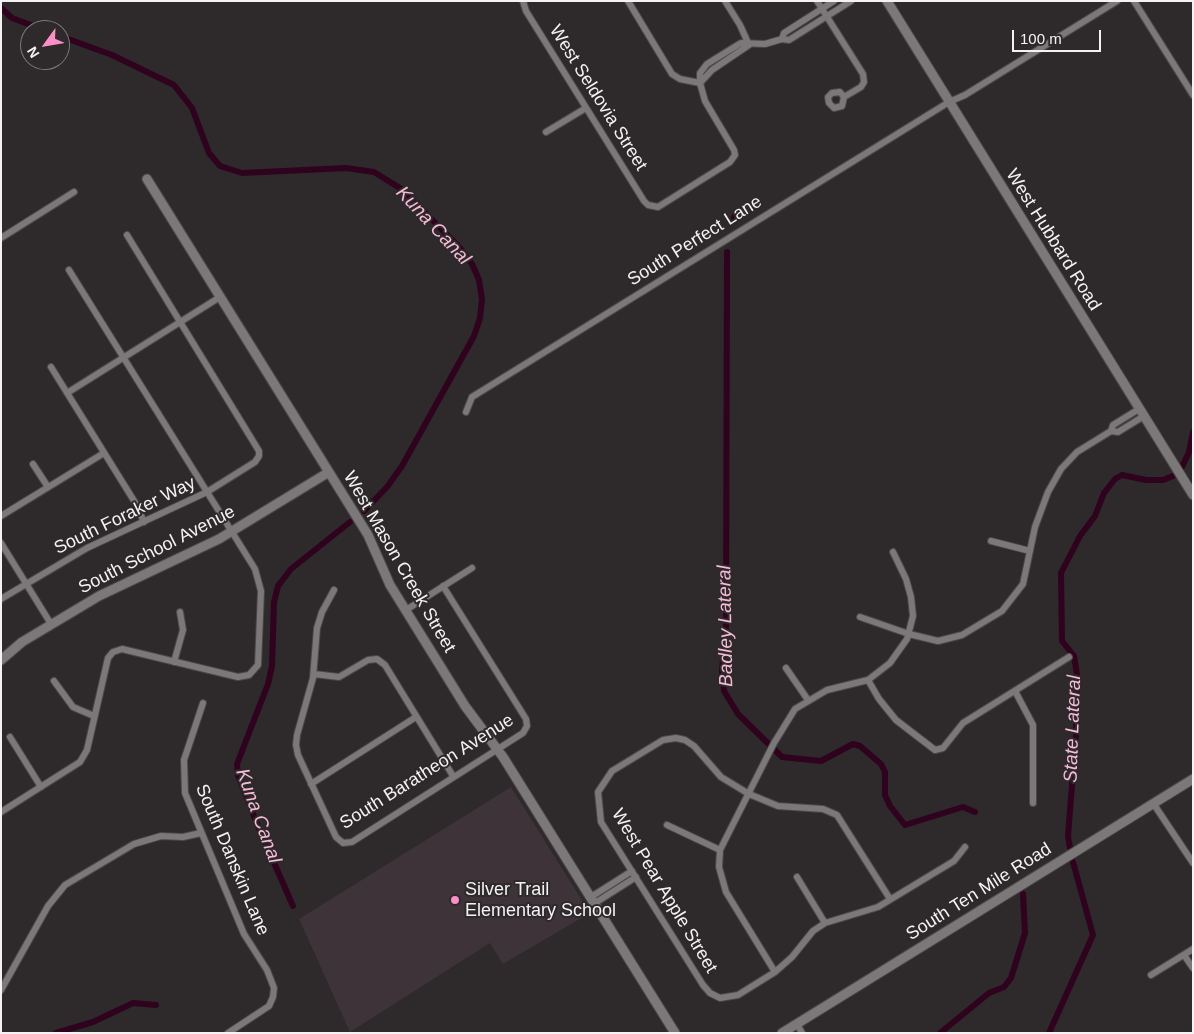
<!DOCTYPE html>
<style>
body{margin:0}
#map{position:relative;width:1194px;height:1034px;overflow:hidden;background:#2e292b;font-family:Arial,sans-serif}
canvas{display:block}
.frame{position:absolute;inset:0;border:2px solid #f5f2f3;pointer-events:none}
.north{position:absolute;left:20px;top:20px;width:50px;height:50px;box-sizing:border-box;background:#2e292b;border:1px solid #7e797b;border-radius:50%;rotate:238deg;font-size:14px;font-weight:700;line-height:20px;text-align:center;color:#f5f2f3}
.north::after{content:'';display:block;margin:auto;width:18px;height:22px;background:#fa8fc7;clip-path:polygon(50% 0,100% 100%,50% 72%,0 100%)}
.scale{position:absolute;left:1012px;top:30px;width:89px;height:22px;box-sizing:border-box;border:2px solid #f5f2f3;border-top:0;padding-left:6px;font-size:15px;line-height:18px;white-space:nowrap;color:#f5f2f3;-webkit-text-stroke:4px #2e292b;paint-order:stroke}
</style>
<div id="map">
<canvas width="1194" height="1034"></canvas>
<div class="frame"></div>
<div class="north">N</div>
<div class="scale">100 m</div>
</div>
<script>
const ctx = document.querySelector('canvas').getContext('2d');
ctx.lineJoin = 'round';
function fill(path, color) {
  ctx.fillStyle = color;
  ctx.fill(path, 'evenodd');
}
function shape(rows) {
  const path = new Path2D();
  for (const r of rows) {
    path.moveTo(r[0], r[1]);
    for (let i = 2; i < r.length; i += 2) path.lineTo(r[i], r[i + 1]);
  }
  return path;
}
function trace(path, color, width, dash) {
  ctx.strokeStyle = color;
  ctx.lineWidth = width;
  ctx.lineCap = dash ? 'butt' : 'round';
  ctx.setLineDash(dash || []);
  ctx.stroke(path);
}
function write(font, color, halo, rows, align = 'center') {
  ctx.font = font + ' Arial,sans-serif';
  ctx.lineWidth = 4;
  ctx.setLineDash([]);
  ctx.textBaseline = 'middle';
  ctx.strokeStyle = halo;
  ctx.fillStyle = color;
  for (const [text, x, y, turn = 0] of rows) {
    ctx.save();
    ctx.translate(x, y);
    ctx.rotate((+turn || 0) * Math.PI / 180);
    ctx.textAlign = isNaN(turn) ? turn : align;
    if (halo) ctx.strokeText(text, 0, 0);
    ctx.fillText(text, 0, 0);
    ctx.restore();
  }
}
const built = shape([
 [511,787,590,913,503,964,490,943,350,1032,299,919]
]);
const canal = shape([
 [1,8,12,18,44,30],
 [60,36,112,55,174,85,192,108,209,153,220,166,242,173,346,168,374,172,403,190,460,248,472,264,479,280,482,299,480,318,474,336,402,466,387,487,364,511],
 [733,221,736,213],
 [727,252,726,626,722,671,724,691,738,714,782,757,821,761,853,744,860,746,881,764,885,772,885,795,890,806,905,825,963,807,975,812],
 [1182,467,1189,452,1193,432],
 [1070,848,1068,836,1076,734,1077,675,1074,656,1062,641,1061,573,1080,536,1095,516,1104,493,1115,479,1122,475,1146,480,1163,480,1173,476],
 [293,906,257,824,238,775,237,764,268,684,272,666,274,602,278,586,291,569,350,522],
 [56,1033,93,1022,133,1003,156,1005],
 [940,1033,989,993,1004,987,1011,978,1025,933,1023,894],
 [1049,1033,1093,935,1073,862]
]);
const street = shape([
 [523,1,526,11,644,201,648,205,658,207,730,162,735,155,734,150,705,101,700,83,680,79,672,74,628,1],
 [725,1,740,25,749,45],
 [817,1,863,74,864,82,861,87,844,97,842,106,834,108,829,103,828,97,832,93,840,92,844,97],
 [834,1,784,33,782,39,789,40,851,1],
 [1134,1,1193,95],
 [749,45,712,70,700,83,700,73,707,64,741,43,765,44,782,39],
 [546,132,586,108],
 [1,238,74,192],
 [51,367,136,504,144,522],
 [67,393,220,297],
 [1139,409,1113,425,1111,431,1118,432,1144,416],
 [466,412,472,397,949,102,965,95,1117,1],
 [33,464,48,487],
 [1,516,104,453],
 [991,541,1030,551],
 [1,543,51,624],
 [334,590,322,612,317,628,313,678,297,735,296,745,298,755,336,837,343,843,352,842,523,733,527,726,526,719,443,586],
 [1,599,87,548,207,492,255,462,259,456,259,451,127,235],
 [406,610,472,568],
 [860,617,909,634,938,641,962,635,1002,611,1023,584,1035,527,1048,492,1061,469,1077,452,1111,431],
 [174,662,183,630,180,612],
 [786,668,808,700],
 [314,674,339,677,368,660,377,659,385,665,453,776],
 [868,680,879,699,896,720,935,750,943,748,963,723,1069,657],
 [54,681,73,707,94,716],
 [1015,691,1033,725,1033,803],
 [203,703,184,760,185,793,244,934,267,970,274,988,273,997,269,1006,228,1033],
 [10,737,41,787],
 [311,784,416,717],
 [1153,803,1193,863],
 [1,812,80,762,87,750,108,658,113,652,122,649,238,677,249,675,258,665,261,591,255,569,69,270],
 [667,825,720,850],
 [797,877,825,923],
 [591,897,632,871],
 [890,899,837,815,823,809,778,806,749,794,721,777,694,746,685,740,676,738,663,740,612,771,598,792,601,822,703,985,710,993,720,998,738,995,775,972,792,957,813,931,825,923,878,907,954,861,965,847],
 [595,903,636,877],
 [1184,955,1193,968],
 [775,972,726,892,719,867,720,850,774,743,795,709,827,690,868,680,890,663,907,639,913,616,911,597,906,579,893,552],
 [1151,975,1193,949],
 [1,990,48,906,65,885,134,844,161,836,183,837,201,833],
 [797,1024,802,1033]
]);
const secondary = shape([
 [887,1,1193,495],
 [147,179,368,535,390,585,465,706,503,757,675,1033],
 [1,660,22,642,99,596,219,539,329,472],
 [782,1033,1193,779]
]);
const markers = [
 [455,900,5,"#fa8fc7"]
];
const streetNames = [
 ["West Seldovia Street",598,98,58],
 ["West Hubbard Road",1053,240,58],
 ["South Perfect Lane",695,241,-32],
 ["South Foraker Way",125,516,-26],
 ["South School Avenue",157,550,-27],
 ["West Mason Creek Street",399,562,60],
 ["South Baratheon Avenue",427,772,-32],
 ["South Danskin Lane",232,860,67],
 ["West Pear Apple Street",664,891,59],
 ["South Ten Mile Road",979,892,-32]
];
const poiNames = [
 ["Silver Trail",465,890],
 ["Elementary School",465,911]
];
const waterNames = [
 ["Kuna Canal",433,226,47],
 ["Badley Lateral",726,626,-91],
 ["State Lateral",1073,729,-88],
 ["Kuna Canal",258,816,70]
];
fill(built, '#3d3338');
trace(canal, '#2f031d', 6);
trace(street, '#4c484a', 8);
trace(secondary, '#4c484a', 11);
trace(street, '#7c7779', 6);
trace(secondary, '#7c7779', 9);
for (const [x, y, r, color] of markers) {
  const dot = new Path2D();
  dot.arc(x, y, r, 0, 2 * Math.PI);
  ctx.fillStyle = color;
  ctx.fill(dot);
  trace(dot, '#2e292b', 2);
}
write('18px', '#f5f2f3', '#2e292b', streetNames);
write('18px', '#f5f2f3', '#2e292b', poiNames, 'left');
write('italic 19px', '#f6bbd7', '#2e292b', waterNames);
</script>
